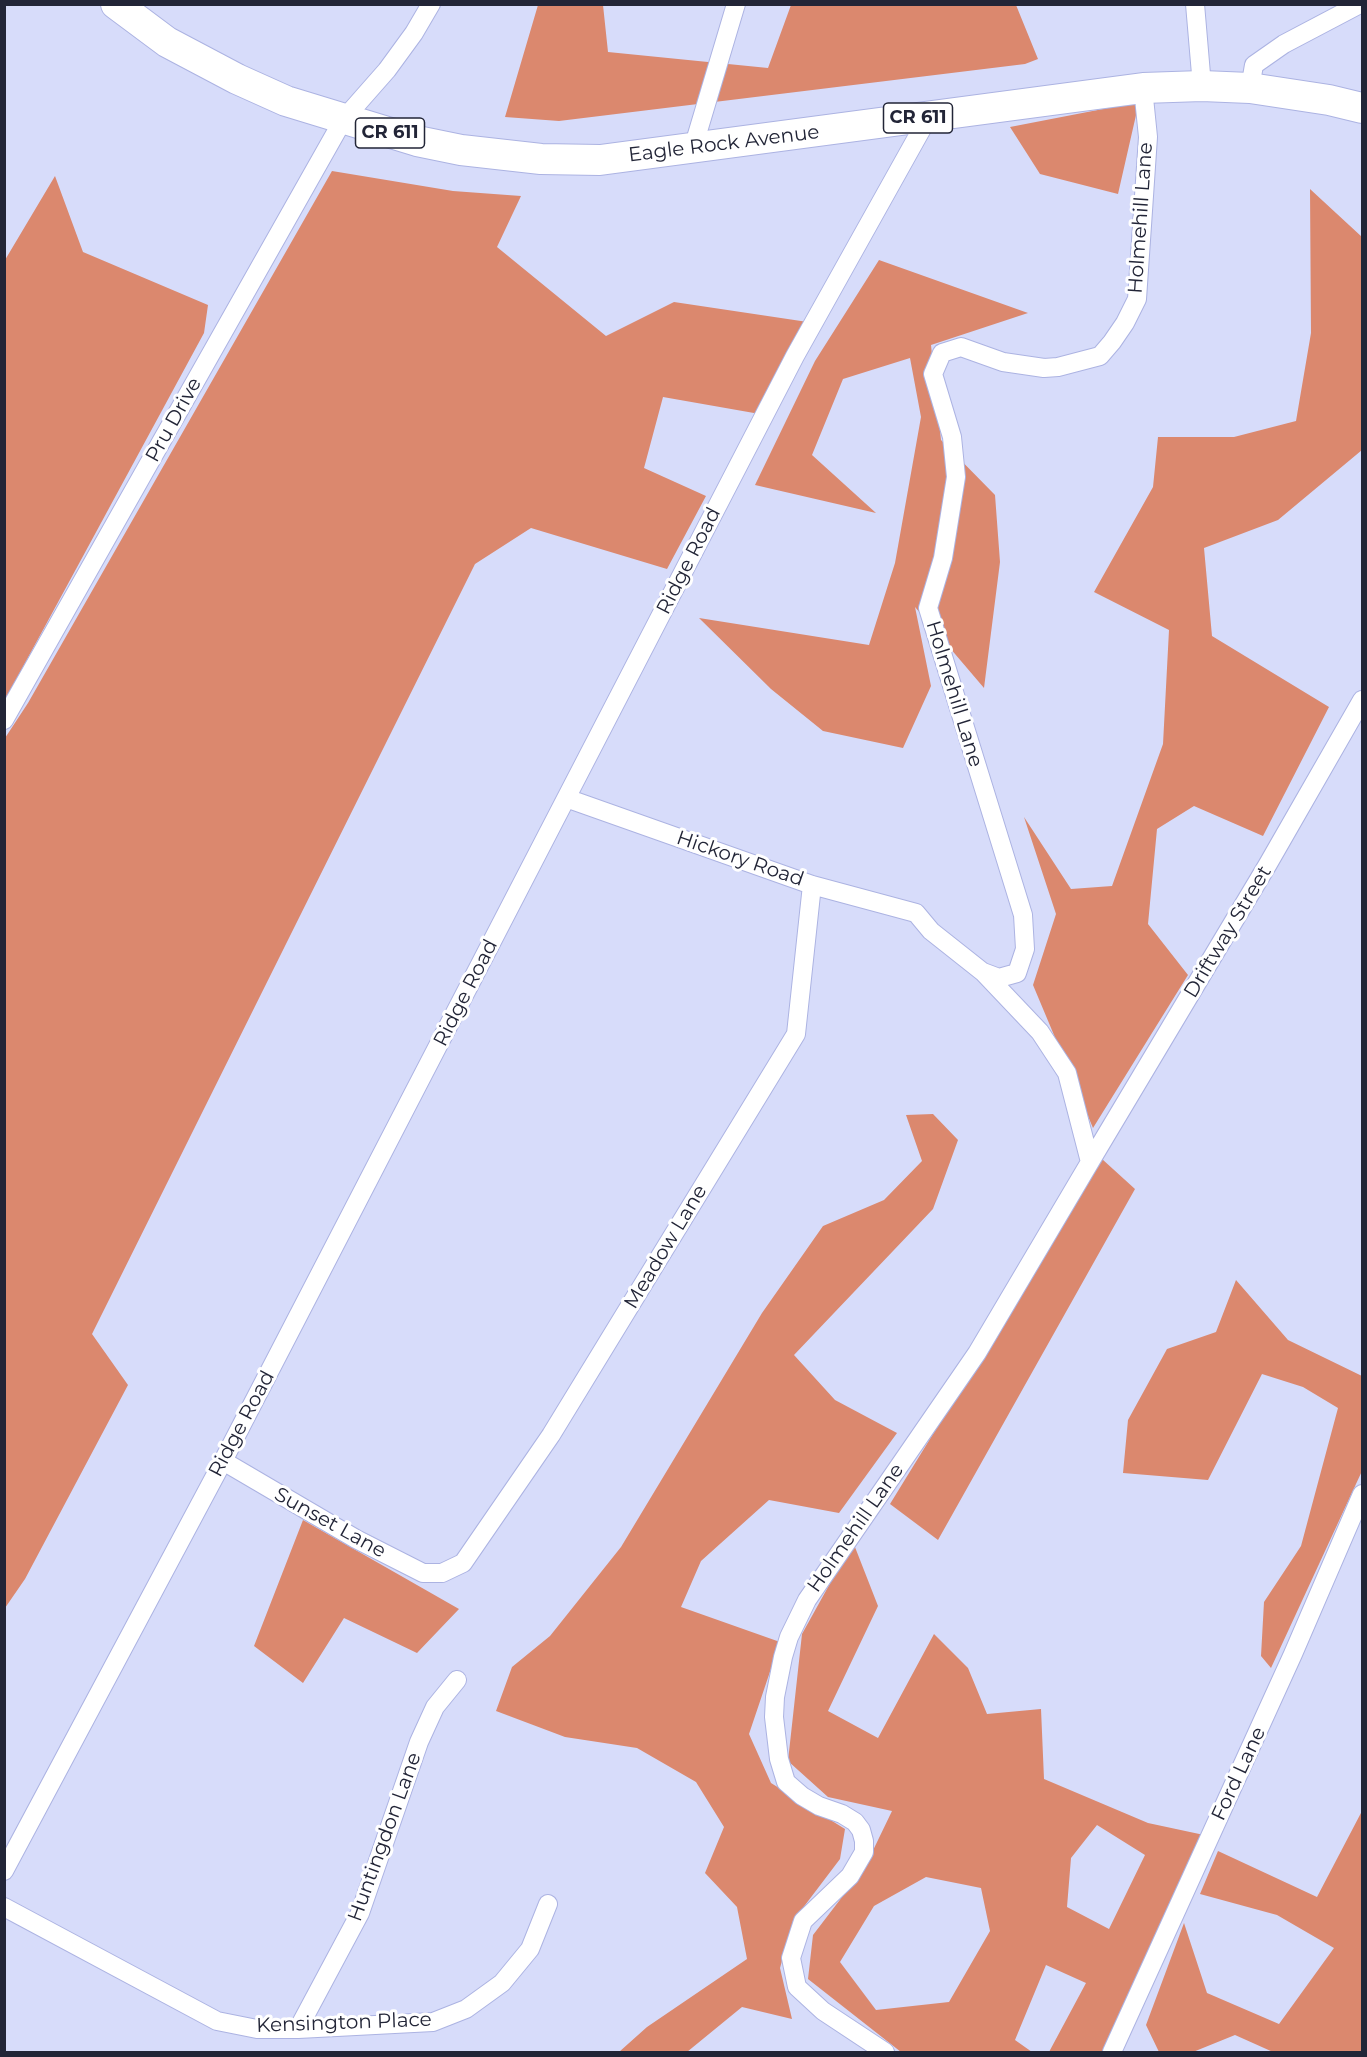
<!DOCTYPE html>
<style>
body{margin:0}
#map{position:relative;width:1367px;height:2057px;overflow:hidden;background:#d7dcfa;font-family:Montserrat,sans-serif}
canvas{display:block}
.frame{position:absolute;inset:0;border:6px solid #222537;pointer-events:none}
</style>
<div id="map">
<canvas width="1367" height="2057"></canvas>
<div class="frame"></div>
</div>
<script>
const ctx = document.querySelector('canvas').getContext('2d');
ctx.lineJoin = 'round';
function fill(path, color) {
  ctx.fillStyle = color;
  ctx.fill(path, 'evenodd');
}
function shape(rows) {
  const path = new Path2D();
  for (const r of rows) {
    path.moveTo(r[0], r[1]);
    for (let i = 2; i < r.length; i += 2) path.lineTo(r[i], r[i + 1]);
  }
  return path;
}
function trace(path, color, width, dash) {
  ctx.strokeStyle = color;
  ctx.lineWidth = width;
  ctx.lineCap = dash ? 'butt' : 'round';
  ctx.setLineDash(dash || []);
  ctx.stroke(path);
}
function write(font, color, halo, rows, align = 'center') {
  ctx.font = font + ' Montserrat,sans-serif';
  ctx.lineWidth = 6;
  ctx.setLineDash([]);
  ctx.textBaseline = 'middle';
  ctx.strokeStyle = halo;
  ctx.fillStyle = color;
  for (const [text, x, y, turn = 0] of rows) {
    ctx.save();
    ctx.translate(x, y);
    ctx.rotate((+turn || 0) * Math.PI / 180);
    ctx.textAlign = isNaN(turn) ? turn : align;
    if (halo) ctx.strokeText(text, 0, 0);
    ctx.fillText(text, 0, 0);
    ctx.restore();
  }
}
const forest = shape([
 [538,5,603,5,608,52,768,68,791,5,1016,5,1038,59,1025,64,559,121,505,117],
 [1139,102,1118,194,1040,174,1010,127],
 [332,171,453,191,521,196,497,247,606,336,674,302,821,324,771,416,663,397,644,468,706,496,667,569,531,528,475,564,92,1334,128,1385,25,1579,5,1608,5,738,28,703],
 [55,176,83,252,208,305,204,333,5,700,5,260],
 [1310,189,1362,237,1362,450,1278,520,1204,548,1212,636,1329,707,1263,836,1194,806,1157,829,1148,924,1188,975,1093,1128,1033,985,1056,914,1024,817,1071,889,1112,886,1163,744,1169,630,1094,592,1153,487,1158,437,1234,437,1296,421,1311,333],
 [879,260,1028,313,931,345,941,440,995,495,1000,562,984,688,915,607,931,686,903,748,823,731,771,689,699,618,869,645,895,563,921,417,910,358,843,379,812,455,876,513,755,485,815,361],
 [933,1114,958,1140,933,1209,794,1355,835,1400,897,1433,839,1513,769,1500,701,1561,681,1607,780,1642,749,1734,771,1783,845,1829,840,1859,793,1921,780,1968,792,2019,742,2007,687,2052,619,2052,647,2027,747,1959,737,1907,705,1873,724,1827,696,1782,637,1748,565,1737,496,1711,512,1667,550,1636,621,1547,762,1313,823,1226,884,1200,922,1161,906,1115],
 [1102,1159,1135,1189,938,1540,890,1504],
 [1236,1280,1288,1340,1362,1376,1362,1471,1271,1668,1261,1656,1264,1602,1301,1546,1338,1408,1303,1387,1262,1374,1208,1480,1123,1473,1128,1420,1167,1349,1216,1332],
 [303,1520,459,1609,417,1653,344,1618,303,1683,254,1646],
 [853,1542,878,1606,828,1711,878,1738,934,1634,968,1668,987,1714,1041,1709,1044,1779,1148,1823,1204,1835,1107,2052,1049,2052,1086,1983,1046,1965,1015,2040,1032,2052,901,2052,808,1979,813,1935,865,1867,892,1811,828,1797,788,1761,802,1634],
 [1097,1825,1145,1855,1109,1929,1067,1907,1071,1858],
 [926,1877,981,1888,990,1931,949,2002,876,2010,840,1962,874,1906],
 [1362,1811,1362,2052,1273,2052,1235,2035,1193,2052,1159,2052,1146,2025,1184,1923,1207,1993,1279,2024,1334,1948,1277,1915,1200,1894,1218,1851,1317,1897]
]);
const minor = shape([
 [1195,4,1202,86],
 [1250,88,1254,65,1284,44,1360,4],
 [693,148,736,4],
 [4,720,343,120,387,70,414,33,431,4],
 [566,798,812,885,916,913,931,931,984,973,1040,1032,1067,1073,1090,1162,977,1353,807,1600,789,1637,783,1657,775,1697,774,1717,779,1759,786,1782,802,1796,819,1806,842,1814,855,1822,861,1830,864,1841,864,1852,850,1876,803,1921,791,1958,797,1987,823,2011,885,2052],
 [983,972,999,978,1017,973,1025,949,1023,915,928,608,943,558,956,477,952,437,933,374,942,353,961,347,1003,362,1044,368,1058,367,1100,356,1112,342,1125,323,1137,299,1148,137,1143,88],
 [1090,1162,1268,864,1362,700],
 [223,1461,356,1539,423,1573,442,1573,463,1563,551,1435,796,1034,812,885],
 [4,1871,223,1461,795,356,929,116],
 [4,1907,217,2021,257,2029,298,2029,433,2022,466,2009,502,1983,530,1949,548,1904],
 [298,2029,360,1913,419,1742,435,1707,457,1680],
 [1112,2052,1293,1654,1362,1494]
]);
const primary = shape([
 [116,4,167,42,237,79,286,101,417,141,461,150,541,159,600,160,1143,88,1202,86,1250,88,1329,100,1362,108]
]);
const shields = [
 [918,118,69],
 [390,133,69]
];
const shieldNames = [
 ["CR 611",918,118],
 ["CR 611",390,133]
];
const streetNames = [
 ["Eagle Rock Avenue",724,144,-7],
 ["Holmehill Lane",1141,218,-86],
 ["Pru Drive",174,420,-61],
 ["Ridge Road",689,561,-63],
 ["Holmehill Lane",954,694,73],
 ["Hickory Road",740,859,19],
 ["Driftway Street",1228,932,-59],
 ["Ridge Road",466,993,-63],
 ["Meadow Lane",666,1247,-59],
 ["Ridge Road",242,1424,-62],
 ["Sunset Lane",330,1523,29],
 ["Holmehill Lane",856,1528,-55],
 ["Ford Lane",1239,1774,-65],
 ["Huntingdon Lane",385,1837,-70],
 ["Kensington Place",344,2023,-2]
];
fill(forest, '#db886e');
trace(minor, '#acb3e2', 20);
trace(primary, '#acb3e2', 32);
trace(minor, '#fff', 18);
trace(primary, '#fff', 30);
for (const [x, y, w] of shields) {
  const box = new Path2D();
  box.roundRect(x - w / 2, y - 15, w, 30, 4.5);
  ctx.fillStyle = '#fff';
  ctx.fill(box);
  trace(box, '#222537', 1.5);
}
write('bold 18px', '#222537', null, shieldNames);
write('20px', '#222537', '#fff', streetNames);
</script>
